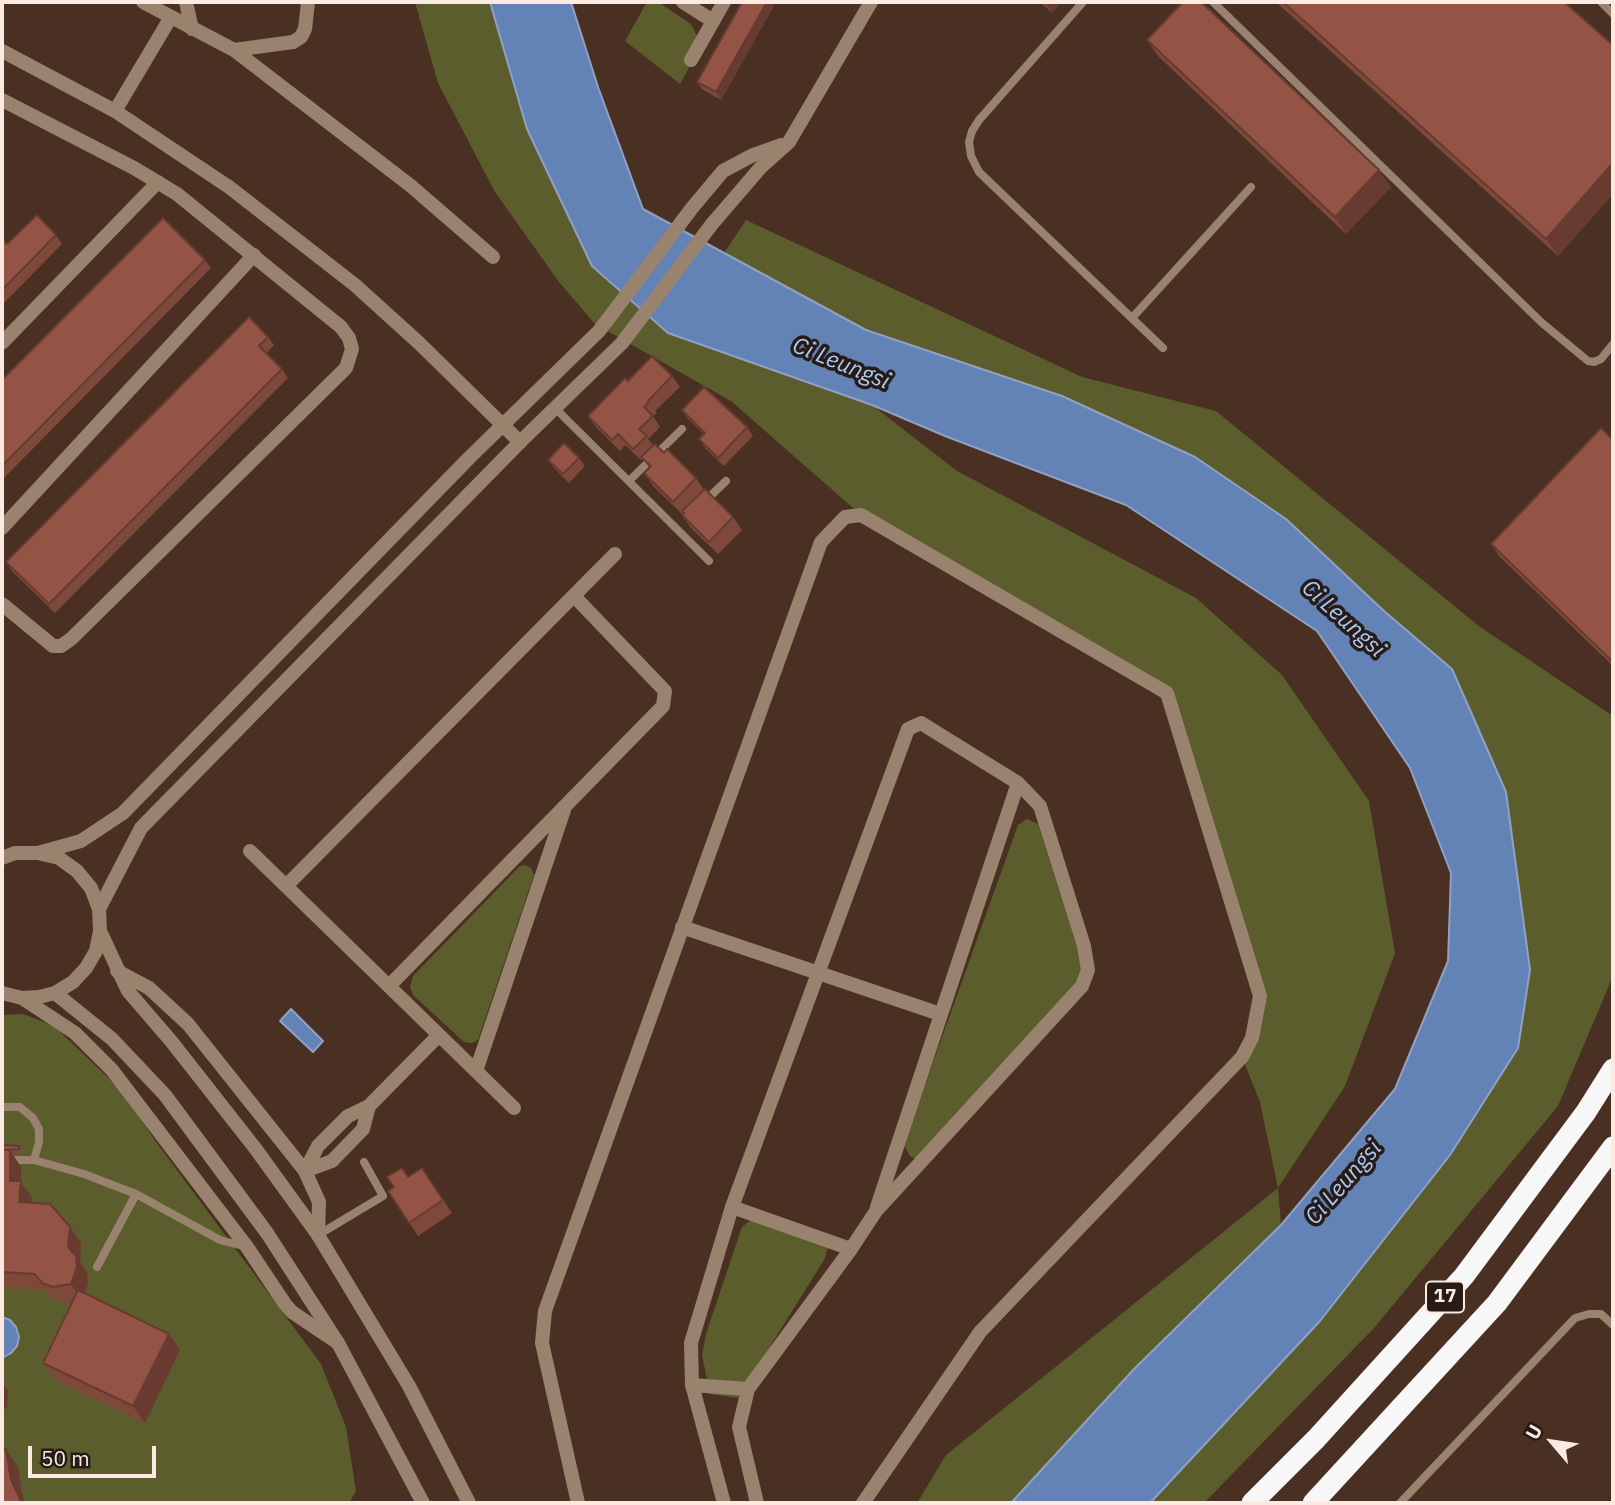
<!DOCTYPE html>
<style>
body{margin:0}
#map{position:relative;width:1615px;height:1505px;overflow:hidden;background:#493022;font-family:"IBM Plex Sans",sans-serif}
canvas{display:block}
.frame{position:absolute;inset:0;border:4px solid #faeae1;pointer-events:none}
.north{position:absolute;left:1517px;top:1407px;width:70px;height:70px;-webkit-text-stroke:5px #271b15;paint-order:stroke;rotate:299deg;font-size:19px;font-weight:700;line-height:28px;text-align:center;color:#faeae1}
.north::after{content:'';display:block;margin:auto;width:24px;height:32px;background:#faeae1;clip-path:polygon(50% 0,100% 100%,50% 72%,0 100%)}
.scale{position:absolute;left:28px;top:1446px;width:128px;height:32px;box-sizing:border-box;border:4px solid #faeae1;border-top:0;padding-left:9px;font-size:21px;line-height:24px;white-space:nowrap;color:#faeae1;-webkit-text-stroke:5px #271b15;paint-order:stroke}
</style>
<div id="map">
<canvas width="1615" height="1505"></canvas>
<div class="frame"></div>
<div class="north">U</div>
<div class="scale">50 m</div>
</div>
<script>
const ctx = document.querySelector('canvas').getContext('2d');
ctx.lineJoin = 'round';
function fill(path, color) {
  ctx.fillStyle = color;
  ctx.fill(path, 'evenodd');
}
function shape(rows) {
  const path = new Path2D();
  for (const r of rows) {
    path.moveTo(r[0], r[1]);
    for (let i = 2; i < r.length; i += 2) path.lineTo(r[i], r[i + 1]);
  }
  return path;
}
function trace(path, color, width, dash) {
  ctx.strokeStyle = color;
  ctx.lineWidth = width;
  ctx.lineCap = dash ? 'butt' : 'round';
  ctx.setLineDash(dash || []);
  ctx.stroke(path);
}
function write(font, color, halo, rows, align = 'center') {
  ctx.font = font + ' "IBM Plex Sans",sans-serif';
  ctx.lineWidth = 7;
  ctx.setLineDash([]);
  ctx.textBaseline = 'middle';
  ctx.strokeStyle = halo;
  ctx.fillStyle = color;
  for (const [text, x, y, turn = 0] of rows) {
    ctx.save();
    ctx.translate(x, y);
    ctx.rotate((+turn || 0) * Math.PI / 180);
    ctx.textAlign = isNaN(turn) ? turn : align;
    if (halo) ctx.strokeText(text, 0, 0);
    ctx.fillText(text, 0, 0);
    ctx.restore();
  }
}
const green = shape([
 [415,2,490,2,527,129,592,266,668,333,872,405,957,471,1196,598,1282,675,1369,801,1395,953,1345,1086,1278,1188,1281,1225,1135,1368,1011,1503,917,1503,946,1455,1278,1188,1260,1102,1242,1057,1260,996,1167,693,861,515,731,401,595,324,559,282,495,192,438,83],
 [647,2,658,2,691,24,698,38,698,51,680,84,625,41],
 [746,220,1082,377,1216,411,1480,627,1613,716,1613,976,1558,1106,1374,1328,1204,1503,1150,1503,1320,1320,1450,1155,1452,669,1384,611,1286,519,1195,457,1062,396,866,330,724,253],
 [1027,819,1038,824,1083,966,1080,978,917,1160,910,1156,905,1147,906,1138,1018,825],
 [525,865,531,868,534,875,478,1040,472,1043,464,1042,413,995,410,987,413,976,519,867],
 [23,1014,54,1026,121,1090,156,1142,321,1364,346,1427,356,1491,349,1503,2,1503,2,1015],
 [752,1219,828,1248,824,1260,738,1398,710,1394,702,1355,706,1334,742,1227]
]);
const water = shape([
 [490,2,571,2,598,87,643,209,866,330,1062,396,1195,457,1286,519,1384,611,1452,669,1506,792,1530,970,1518,1048,1450,1155,1320,1321,1150,1503,1011,1503,1135,1368,1281,1225,1395,1089,1448,961,1451,873,1410,768,1317,631,1126,505,945,436,872,405,668,333,592,266,527,129,490,2],
 [291,1009,323,1041,313,1052,280,1021,291,1009],
 [2,1317,10,1320,16,1327,19,1337,17,1346,11,1353,2,1358,2,1317]
]);
const service = shape([
 [1083,2,979,120,972,131,969,142,971,156,979,172,1163,348],
 [1213,2,1541,322,1588,361,1594,362,1601,359,1613,344],
 [1601,2,1613,14],
 [1132,318,1251,187],
 [555,408,709,561],
 [630,480,682,429],
 [704,502,726,481],
 [2,1107,20,1107,33,1118,39,1129,39,1142,34,1160],
 [2,1160,34,1160,84,1174,136,1194,220,1240,247,1247],
 [318,1235,383,1196,364,1162],
 [97,1267,136,1194],
 [1400,1503,1575,1318,1589,1314,1601,1314,1613,1325]
]);
const minor = shape([
 [143,2,234,50,411,186,493,257],
 [186,2,192,29],
 [683,2,713,21],
 [234,50,293,42,301,37,305,29,308,2],
 [2,51,115,111,229,187,355,285,419,343,520,442],
 [691,60,724,2],
 [2,100,134,168,177,194,341,327,349,338,352,349,346,368,71,639,61,646,53,646,2,604],
 [115,111,171,17],
 [2,343,158,182],
 [2,528,254,255],
 [250,851,514,1108],
 [286,886,615,554],
 [682,927,940,1014],
 [117,971,149,988,188,1024,305,1171,319,1202,318,1235],
 [389,986,663,706,665,691,574,596],
 [22,998,75,1033,112,1070,247,1247,285,1304,292,1312,338,1343],
 [476,1071,564,810],
 [305,1171,318,1146,348,1116,369,1106,439,1035],
 [305,1171,332,1161,363,1129,369,1106],
 [732,1207,851,1249],
 [877,1207,1018,783],
 [692,1385,748,1389],
 [578,1503,542,1343,545,1311,821,542,845,517,861,515,1167,693,1260,996,1252,1038,1242,1057,980,1332,863,1503],
 [724,1503,692,1385,691,1343,732,1207,908,729,921,723,1018,783,1040,806,1084,946,1088,970,1082,986,876,1211,851,1249,748,1389,739,1427,757,1503]
]);
const tertiary = shape([
 [38,853,81,841,123,813,469,458,599,331,692,208,723,171,753,155,781,145],
 [2,858,15,853,38,853,59,858,77,871,91,888,99,909,100,931,96,951,86,968,73,982,55,993,39,997,22,998,2,993],
 [99,909,141,828,520,442,622,343,712,224,761,167,789,142,871,2],
 [100,931,128,991,171,1041,255,1148,318,1235,409,1386,469,1503],
 [55,993,112,1039,165,1095,267,1233,338,1343,423,1503]
]);
const motorway = shape([
 [1252,1503,1316,1439,1464,1276,1586,1112,1613,1069],
 [1313,1503,1497,1303,1613,1147]
]);
const wall = shape([
 [742,2,776,2,721,100,702,89,697,82],
 [1040,2,1061,2,1052,13],
 [1276,2,1564,2,1613,45,1613,194,1558,256],
 [1147,40,1391,187,1346,234,1159,57],
 [56,235,62,244,2,305,2,239,7,244],
 [205,260,211,268,2,480,2,380],
 [268,337,274,345,266,354,282,369,288,378,55,613,12,571,6,562],
 [672,376,680,387,655,411,657,413,653,416,660,427,648,439,653,445,696,478,704,490,733,517,742,530,718,554,691,528,682,515,683,513,682,514,653,486,644,473,649,468,643,458,641,460,625,445,620,451,596,427,588,416],
 [682,410,747,427,753,436,724,466,705,448,699,439,704,434,688,419],
 [1613,440,1613,666,1500,557,1491,544],
 [579,458,585,466,569,483,554,468,548,460],
 [2,1145,19,1146,22,1150,22,1153,12,1154,21,1167,21,1183,32,1197,32,1203,70,1227,81,1243,80,1262,87,1272,88,1284,85,1293,169,1334,180,1350,145,1423,55,1380,43,1363,72,1302,64,1303,53,1299,46,1290,2,1287],
 [422,1168,452,1213,418,1236,388,1191],
 [2,1382,8,1390,7,1410,2,1409]
]);
const shadedWall = shape([
 [767,2,776,2,721,100,716,92],
 [1046,2,1061,2,1052,13,1045,3],
 [1613,163,1613,194,1558,256,1546,239],
 [1379,170,1391,187,1346,234,1335,217],
 [10,1150,21,1167,21,1183,32,1197,30,1218,19,1202,10,1181],
 [70,1227,81,1243,80,1262,87,1272,88,1284,82,1300,71,1284,68,1247],
 [169,1334,180,1350,145,1423,133,1406],
 [2,1382,8,1390,7,1410,2,1403],
 [6,1450,18,1467,23,1497,26,1503,22,1503,11,1480]
]);
const building = shape([
 [742,2,767,2,716,92,697,82,742,2],
 [1183,2,1201,2,1379,170,1335,217,1147,40,1183,2],
 [1283,2,1564,2,1613,45,1613,163,1546,239,1283,2],
 [37,215,56,235,2,290,2,239,7,244,37,215],
 [163,218,205,260,2,466,2,380,163,218],
 [249,317,268,337,259,346,282,369,49,604,6,562,249,317],
 [652,356,672,376,648,401,649,402,644,407,653,416,639,429,647,436,633,449,618,434,612,440,588,416,625,378,628,381,652,356],
 [704,387,747,427,718,458,699,439,705,433,682,410,704,387],
 [1601,428,1613,440,1613,662,1491,544,1601,428],
 [564,443,579,458,563,474,548,460,564,443],
 [655,444,664,453,667,449,696,478,673,502,644,473,651,466,641,457,655,444],
 [705,489,733,517,709,542,682,515,684,513,682,511,705,489],
 [2,1145,19,1146,19,1149,2,1150,2,1145],
 [2,1150,10,1150,10,1181,21,1181,19,1202,50,1204,70,1227,68,1247,76,1256,77,1267,71,1284,53,1287,42,1283,35,1274,2,1272,2,1150],
 [402,1168,408,1177,422,1168,443,1200,409,1223,388,1191,394,1187,387,1177,402,1168],
 [78,1290,169,1334,133,1406,43,1363,78,1290],
 [2,1448,6,1450,11,1480,22,1503,2,1503,2,1448]
]);
const shields = [
 [1445,1297,38]
];
const shieldNames = [
 ["17",1445,1297]
];
const waterNames = [
 ["Ci Leungsi",841,364,22],
 ["Ci Leungsi",1343,619,42],
 ["Ci Leungsi",1344,1183,-49]
];
fill(green, '#5b5e2c');
fill(water, '#6382b6');
trace(water, '#90a1c3', 2);
trace(service, '#99836f', 8);
trace(minor, '#99836f', 14);
trace(tertiary, '#99836f', 14);
trace(motorway, '#f7f7f7', 21);
fill(wall, '#7e483b');
fill(shadedWall, '#673b30');
fill(building, '#935445');
trace(building, '#673b30', 2);
for (const [x, y, w] of shields) {
  const box = new Path2D();
  box.roundRect(x - w / 2, y - 15.5, w, 31, 5);
  ctx.fillStyle = '#271b15';
  ctx.fill(box);
  trace(box, '#faeae1', 2);
}
write('bold 19px', '#faeae1', null, shieldNames);
write('italic 23px', '#aec8f6', '#271b15', waterNames);
</script>
